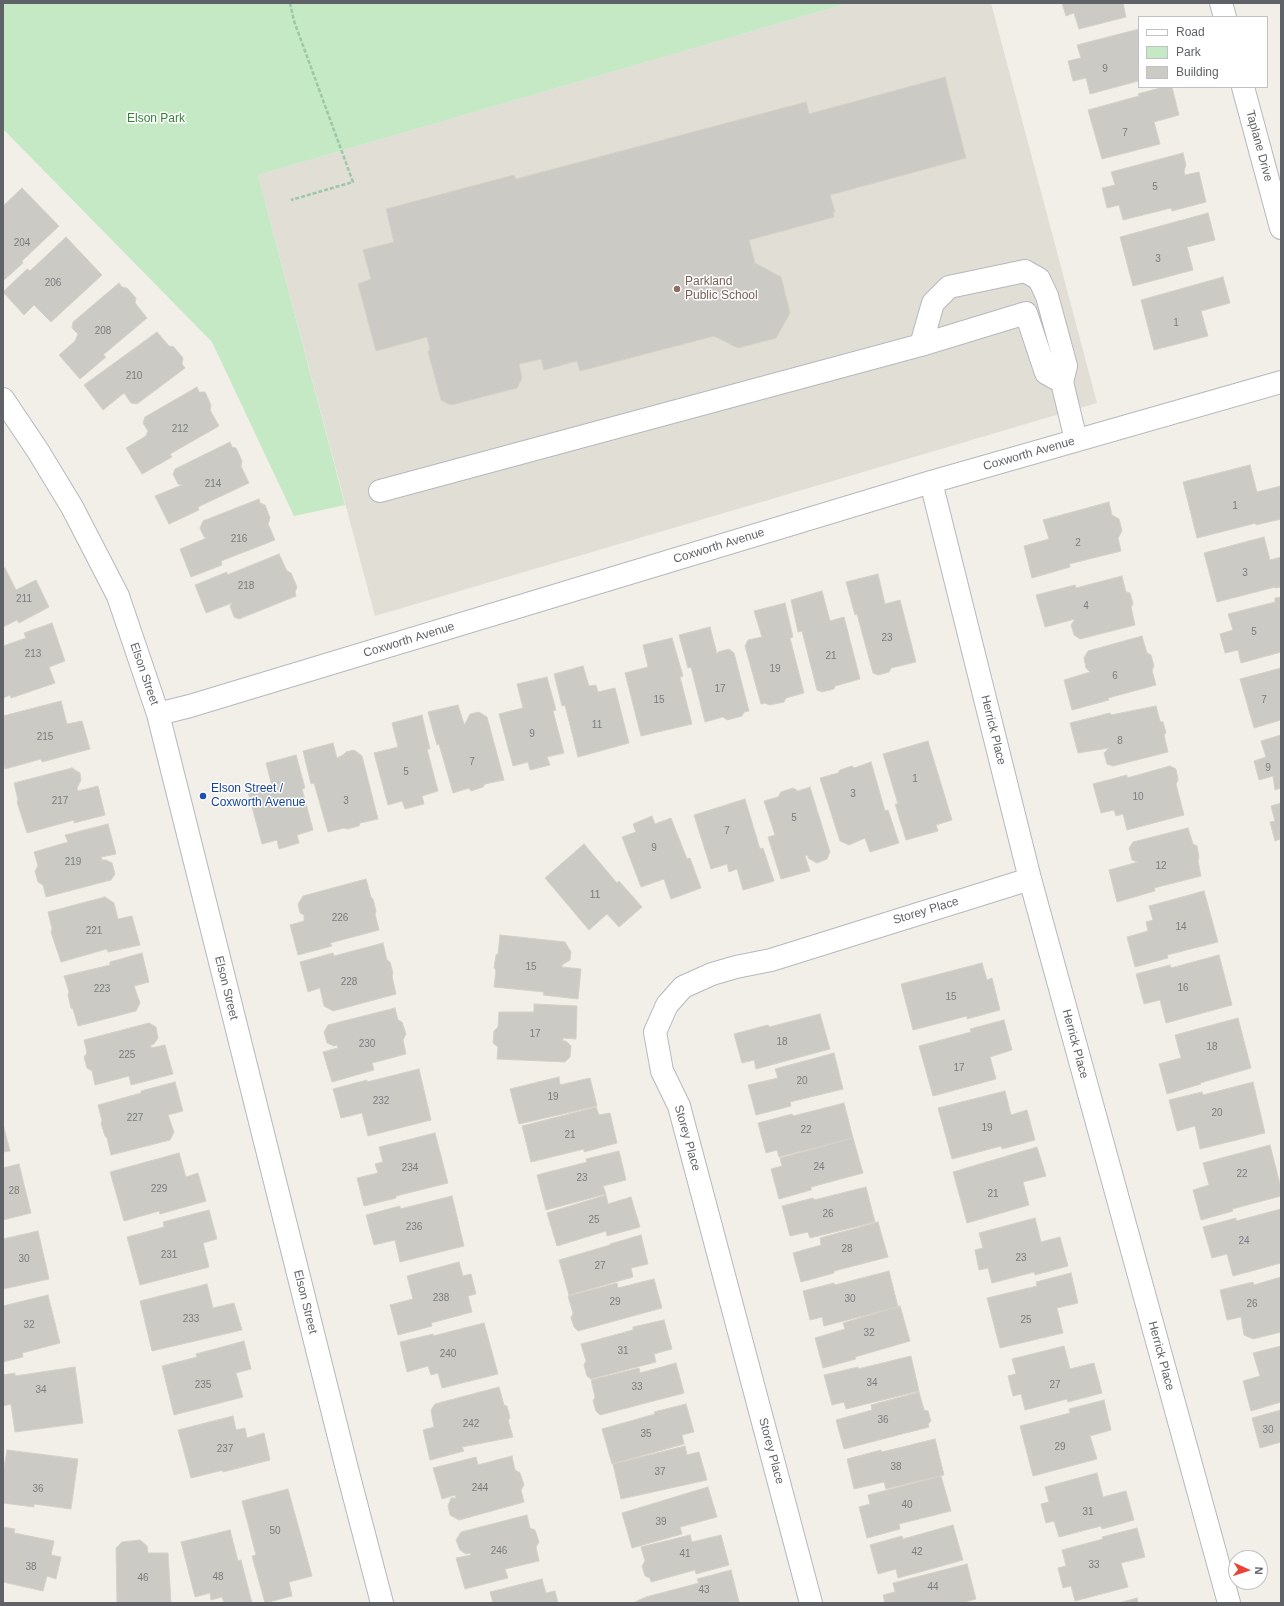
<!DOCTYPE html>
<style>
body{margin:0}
#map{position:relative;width:1284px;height:1606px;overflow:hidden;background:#f1efe8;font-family:Arial,sans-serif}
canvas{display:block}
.frame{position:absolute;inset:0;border:4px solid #5f6368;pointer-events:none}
.legend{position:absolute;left:1138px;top:16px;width:130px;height:72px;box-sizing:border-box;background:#fff;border:1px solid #bfc1c3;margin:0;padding:5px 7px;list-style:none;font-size:12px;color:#5f6368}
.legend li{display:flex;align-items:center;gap:8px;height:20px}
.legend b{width:20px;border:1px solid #bfc1c3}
.north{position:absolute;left:1228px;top:1550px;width:40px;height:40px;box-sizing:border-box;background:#fff;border:1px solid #bfc1c3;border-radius:50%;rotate:93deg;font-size:11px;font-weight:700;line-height:16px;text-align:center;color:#5f6368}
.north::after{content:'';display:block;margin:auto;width:14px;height:18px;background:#ea4335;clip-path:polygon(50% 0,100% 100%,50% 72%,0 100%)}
</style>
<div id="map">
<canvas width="1284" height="1606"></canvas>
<div class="frame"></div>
<ul class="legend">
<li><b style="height:5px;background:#fff"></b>Road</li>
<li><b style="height:11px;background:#c5e8c5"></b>Park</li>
<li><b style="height:11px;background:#cccac5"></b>Building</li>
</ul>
<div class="north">N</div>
</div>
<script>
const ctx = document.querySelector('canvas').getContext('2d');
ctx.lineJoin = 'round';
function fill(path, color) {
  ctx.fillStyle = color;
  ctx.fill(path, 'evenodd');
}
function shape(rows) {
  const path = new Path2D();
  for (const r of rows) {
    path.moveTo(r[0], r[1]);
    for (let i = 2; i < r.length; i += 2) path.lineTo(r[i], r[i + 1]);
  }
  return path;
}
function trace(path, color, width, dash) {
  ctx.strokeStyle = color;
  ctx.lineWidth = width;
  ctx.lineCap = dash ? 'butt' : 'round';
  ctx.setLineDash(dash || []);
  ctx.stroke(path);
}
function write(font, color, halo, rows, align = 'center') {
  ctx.font = font + ' Arial,sans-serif';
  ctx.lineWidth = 3;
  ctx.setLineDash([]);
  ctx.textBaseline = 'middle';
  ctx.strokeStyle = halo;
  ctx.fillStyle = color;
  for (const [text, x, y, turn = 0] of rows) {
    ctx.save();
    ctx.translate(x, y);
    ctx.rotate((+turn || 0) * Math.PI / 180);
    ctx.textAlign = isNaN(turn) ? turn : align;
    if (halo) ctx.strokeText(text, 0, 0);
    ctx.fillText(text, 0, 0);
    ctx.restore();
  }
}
const education = shape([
 [849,3,991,3,1097,403,375,616,258,175]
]);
const green = shape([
 [3,3,849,3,258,175,345,505,294,516,212,342,3,129]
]);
const building = shape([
 [1062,3,1123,3,1126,17,1079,29,1074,13,1066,16,1062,3],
 [1139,29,1139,84,1138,81,1090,94,1086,78,1073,81,1068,61,1081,58,1077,45,1139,29],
 [945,77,966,158,830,195,835,212,833,212,834,217,749,240,755,263,781,277,790,313,776,338,738,348,714,336,580,371,577,361,544,370,541,359,519,364,522,378,517,388,451,405,441,400,428,351,430,350,427,337,376,351,358,284,371,279,363,250,394,242,386,209,514,175,516,179,806,102,809,114,945,77],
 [1164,87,1172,87,1179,115,1154,122,1160,144,1102,159,1088,110,1139,96,1138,94,1164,87],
 [1183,153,1186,165,1184,171,1185,175,1199,172,1206,202,1172,211,1171,208,1123,220,1119,205,1107,208,1102,188,1115,185,1111,172,1183,153],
 [22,188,59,226,22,261,23,263,3,281,3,206,22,188],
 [1208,213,1215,240,1187,247,1193,270,1133,286,1120,237,1208,213],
 [66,237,102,275,51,322,34,305,24,315,3,292,27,269,30,271,66,237],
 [1223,277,1230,303,1201,311,1208,336,1154,350,1141,300,1223,277],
 [119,283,122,287,127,288,136,298,135,303,147,318,103,355,106,357,80,379,59,355,75,341,78,334,72,328,73,322,119,283],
 [157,332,169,346,174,347,183,358,182,364,185,368,137,404,131,403,124,393,103,410,84,385,157,332],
 [197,387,199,392,205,392,211,405,210,410,219,426,170,454,172,457,142,474,126,448,146,436,148,431,143,423,145,417,197,387],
 [230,442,232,447,236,448,242,461,241,466,249,483,198,507,199,510,169,524,155,496,182,485,178,484,173,474,175,469,230,442],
 [1250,465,1257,492,1281,486,1281,519,1256,525,1256,523,1197,538,1183,482,1250,465],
 [259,499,260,503,265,505,270,518,268,524,275,540,221,561,222,565,191,577,180,549,207,538,204,537,200,528,203,521,259,499],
 [1109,502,1112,515,1119,519,1122,531,1118,538,1121,551,1069,564,1070,567,1032,578,1024,546,1049,539,1043,520,1109,502],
 [1264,537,1270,560,1281,557,1281,587,1275,588,1275,587,1217,602,1204,553,1264,537],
 [279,554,287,571,291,573,297,587,295,592,296,596,239,619,234,617,230,606,232,603,206,613,195,585,227,572,227,575,279,554],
 [5,568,16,590,36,580,49,607,19,623,17,620,3,627,3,569,5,568],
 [878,574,885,604,900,600,916,662,891,668,889,672,878,675,873,673,857,614,855,615,846,582,878,574],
 [1122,576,1126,592,1130,593,1133,604,1131,607,1135,625,1080,639,1074,635,1071,625,1075,619,1045,627,1036,595,1075,585,1076,588,1122,576],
 [822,591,830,621,844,617,860,679,835,686,834,689,822,692,817,690,802,631,798,632,791,600,822,591],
 [1281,597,1281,652,1241,663,1238,650,1225,653,1220,634,1233,630,1228,614,1275,602,1275,598,1281,597],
 [785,603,793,637,790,638,804,693,786,698,784,702,770,705,765,703,761,704,745,646,748,640,762,637,754,611,785,603],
 [52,623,65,661,49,667,55,683,11,698,10,695,3,698,3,646,26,638,24,633,52,623],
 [710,627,717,654,718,652,729,649,734,653,749,711,744,712,742,716,727,720,723,717,705,722,691,667,688,668,679,635,710,627],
 [1142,636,1147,653,1151,655,1154,666,1152,670,1156,685,1108,698,1109,700,1072,710,1064,680,1090,672,1086,668,1084,658,1088,651,1142,636],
 [672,638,683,676,680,677,692,724,641,736,625,673,648,667,643,645,672,638],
 [583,666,589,686,596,685,598,692,615,688,629,743,578,757,565,705,562,706,554,674,583,666],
 [1281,668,1281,720,1254,728,1240,679,1281,668],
 [547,677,556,710,553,711,564,753,547,757,550,765,530,770,528,762,513,766,499,714,523,708,517,684,547,677],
 [61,701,67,724,82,721,90,749,42,762,41,759,5,769,3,761,3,716,61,701],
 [458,705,464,724,465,724,470,714,479,712,487,717,504,780,485,784,483,787,471,791,469,788,453,793,439,744,437,745,428,712,458,705],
 [1156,706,1160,721,1163,722,1166,733,1164,735,1168,752,1113,766,1107,764,1104,753,1109,748,1078,753,1070,723,1110,713,1111,715,1156,706],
 [422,715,430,749,427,749,438,791,422,796,424,804,405,809,402,801,388,805,374,753,398,747,392,723,422,715],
 [1281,735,1281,788,1275,790,1273,776,1259,780,1254,761,1266,757,1261,741,1281,735],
 [928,741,952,820,936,825,938,831,906,840,895,804,898,804,883,754,928,741],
 [333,743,337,758,343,755,346,752,354,750,362,756,378,819,360,823,359,826,347,829,344,828,328,832,314,783,311,784,303,751,333,743],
 [296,755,305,788,302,789,313,830,297,835,299,843,279,849,277,840,262,844,248,792,272,786,266,763,296,755],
 [871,762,885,811,888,810,899,843,870,852,865,838,849,845,840,841,820,778,838,773,840,770,852,766,854,768,871,762],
 [1170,766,1176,769,1178,780,1176,784,1184,815,1127,830,1123,814,1116,816,1114,810,1101,813,1093,784,1127,775,1127,778,1170,766],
 [72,768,80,773,81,780,77,788,78,791,98,786,105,815,74,823,74,820,27,833,17,802,18,800,14,783,72,768],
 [810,787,830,852,827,859,817,863,808,858,808,855,805,856,810,871,781,879,768,837,775,835,764,801,778,797,781,792,793,788,798,791,810,787],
 [745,799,760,849,763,848,774,881,743,890,737,869,729,872,727,864,711,869,694,815,745,799],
 [1281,803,1281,844,1280,839,1275,841,1270,822,1275,821,1271,806,1281,803],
 [652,816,655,824,671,818,687,859,690,858,701,888,671,899,664,879,641,887,622,837,636,832,633,824,652,816],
 [108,824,116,854,101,857,102,860,106,860,112,863,115,874,111,880,46,897,43,885,38,882,35,871,38,866,34,852,68,842,65,835,108,824],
 [1188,828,1193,844,1197,846,1199,857,1198,861,1201,876,1154,888,1155,891,1117,902,1109,870,1138,862,1132,860,1129,848,1133,842,1188,828],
 [584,844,617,883,619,881,642,907,619,927,607,914,589,930,545,878,584,844],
 [366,879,371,897,373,899,376,911,375,914,379,930,330,943,332,946,298,955,290,925,304,921,304,915,300,913,298,904,303,896,366,879],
 [1204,891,1218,942,1167,955,1168,958,1135,967,1127,937,1148,931,1146,922,1153,920,1149,906,1204,891],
 [105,897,114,903,118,919,132,916,140,945,108,952,107,949,61,962,51,932,52,929,48,912,105,897],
 [500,935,565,942,571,952,570,960,562,965,562,967,581,969,578,999,543,995,544,992,494,987,496,970,494,968,496,955,498,954,500,935],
 [383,943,387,960,390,962,393,973,392,976,396,994,333,1011,324,1006,320,988,308,992,300,962,333,953,334,956,383,943],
 [142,953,149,982,134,986,140,1003,136,1011,78,1026,73,1009,71,1008,68,995,69,992,64,976,110,965,110,962,142,953],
 [1219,955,1232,1005,1166,1023,1160,1000,1144,1004,1136,974,1170,965,1171,968,1219,955],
 [982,963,987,980,992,978,1000,1010,967,1019,967,1016,913,1030,901,984,982,963],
 [534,1004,577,1006,576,1039,563,1038,563,1041,566,1041,571,1046,570,1057,565,1062,497,1059,498,1047,493,1043,494,1031,498,1027,499,1012,534,1012,534,1004],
 [395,1008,398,1020,402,1022,406,1034,403,1040,406,1054,372,1063,374,1070,332,1082,323,1052,338,1048,337,1045,334,1046,327,1043,324,1032,328,1025,395,1008],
 [820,1014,830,1049,756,1069,754,1060,742,1063,734,1034,768,1025,769,1027,820,1014],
 [1238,1018,1251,1068,1200,1083,1201,1084,1167,1094,1159,1064,1181,1058,1175,1035,1238,1018],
 [1004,1020,1012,1050,990,1057,996,1079,933,1096,919,1046,971,1032,970,1029,1004,1020],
 [149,1023,156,1027,158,1038,154,1044,151,1045,151,1048,165,1045,173,1074,131,1085,129,1076,95,1085,92,1071,87,1068,84,1057,87,1053,84,1040,149,1023],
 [834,1053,843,1089,790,1102,791,1106,756,1115,748,1085,778,1078,775,1069,834,1053],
 [419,1069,431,1120,368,1136,362,1113,341,1118,333,1089,367,1080,367,1082,419,1069],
 [559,1077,560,1085,590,1078,597,1106,519,1124,510,1089,559,1077],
 [175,1082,183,1111,168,1115,174,1132,170,1140,111,1155,107,1138,105,1136,101,1123,102,1121,98,1105,141,1093,141,1091,175,1082],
 [1253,1082,1265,1133,1200,1149,1195,1126,1177,1131,1169,1100,1202,1092,1203,1095,1253,1082],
 [1005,1091,1011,1115,1027,1110,1035,1140,1002,1149,1001,1146,952,1159,938,1108,1005,1091],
 [844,1103,853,1138,779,1157,777,1150,766,1153,758,1123,792,1114,793,1116,844,1103],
 [596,1107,599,1115,610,1113,617,1143,584,1152,584,1149,531,1162,522,1126,596,1107],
 [3,1124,10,1151,3,1152,3,1124],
 [435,1133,448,1183,396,1196,396,1198,364,1206,357,1178,378,1173,375,1164,383,1162,379,1147,435,1133],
 [853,1138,863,1173,811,1187,811,1190,779,1199,771,1169,782,1166,780,1158,853,1138],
 [1270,1145,1281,1188,1281,1196,1232,1209,1233,1211,1201,1220,1193,1190,1209,1185,1203,1163,1270,1145],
 [1037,1147,1046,1176,1023,1182,1029,1205,967,1223,953,1172,1037,1147],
 [619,1151,626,1180,603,1186,606,1194,546,1210,537,1175,587,1162,586,1159,619,1151],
 [179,1153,186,1177,198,1173,206,1201,160,1214,159,1211,124,1221,110,1172,179,1153],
 [19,1164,31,1213,3,1220,3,1168,19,1164],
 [866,1187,875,1222,810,1238,808,1232,790,1236,782,1206,813,1198,814,1200,866,1187],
 [606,1195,608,1204,631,1197,640,1227,607,1236,606,1231,557,1246,547,1213,606,1195],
 [452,1196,464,1246,400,1262,395,1240,374,1245,366,1215,400,1206,400,1209,452,1196],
 [1281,1209,1281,1263,1233,1276,1227,1254,1212,1258,1203,1227,1236,1218,1236,1221,1281,1209],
 [209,1210,217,1239,203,1243,209,1267,140,1285,127,1237,164,1227,163,1222,209,1210],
 [1035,1218,1041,1242,1060,1237,1068,1266,1035,1275,1034,1272,992,1283,988,1268,979,1270,975,1250,983,1248,979,1233,1035,1218],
 [878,1222,888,1257,834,1271,834,1273,801,1282,793,1253,821,1245,820,1238,878,1222],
 [38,1231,49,1279,3,1289,3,1239,38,1231],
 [641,1235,648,1264,631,1268,633,1277,569,1295,559,1260,610,1245,610,1244,641,1235],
 [459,1262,463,1276,471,1274,476,1294,468,1296,472,1312,431,1323,432,1326,398,1335,390,1305,413,1299,407,1276,459,1262],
 [889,1271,898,1307,824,1326,822,1317,810,1320,803,1291,834,1283,835,1285,889,1271],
 [1071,1273,1078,1303,1057,1308,1063,1333,1000,1348,987,1298,1037,1286,1036,1282,1071,1273],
 [1281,1277,1281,1332,1253,1339,1244,1335,1241,1317,1227,1320,1220,1290,1253,1282,1254,1285,1281,1277],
 [654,1279,662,1308,578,1331,574,1327,571,1318,573,1313,568,1296,617,1283,618,1288,654,1279],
 [207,1284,213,1308,234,1303,242,1330,152,1351,140,1301,207,1284],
 [48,1295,60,1343,22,1353,23,1357,3,1362,3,1306,48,1295],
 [900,1306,910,1341,855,1357,856,1359,823,1368,815,1338,845,1329,843,1323,900,1306],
 [664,1320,672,1349,654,1354,656,1362,591,1379,587,1376,584,1365,586,1361,581,1344,633,1330,633,1327,664,1320],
 [484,1323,498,1374,442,1388,438,1373,431,1375,428,1366,407,1372,400,1342,433,1334,433,1336,484,1323],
 [244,1341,251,1369,236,1373,243,1397,174,1415,162,1366,197,1357,196,1354,244,1341],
 [1064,1346,1070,1369,1094,1363,1102,1393,1068,1402,1067,1399,1025,1410,1021,1394,1013,1396,1008,1376,1016,1374,1012,1359,1064,1346],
 [1281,1346,1281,1402,1251,1411,1243,1381,1260,1376,1253,1353,1281,1346],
 [911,1356,919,1391,846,1409,844,1402,832,1405,824,1375,858,1367,858,1369,911,1356],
 [676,1363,684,1393,600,1415,596,1411,593,1401,595,1397,591,1380,639,1368,640,1373,676,1363],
 [75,1367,83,1423,15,1432,11,1404,3,1406,3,1375,15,1373,15,1376,75,1367],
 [499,1387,504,1405,507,1406,510,1418,508,1420,513,1437,462,1447,464,1451,430,1460,423,1430,434,1427,431,1410,435,1404,499,1387],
 [919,1392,924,1410,928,1411,931,1421,928,1424,929,1427,844,1449,836,1420,872,1410,871,1405,919,1392],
 [1104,1400,1111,1430,1090,1436,1097,1459,1033,1476,1020,1426,1070,1413,1069,1409,1104,1400],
 [686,1404,694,1432,682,1435,684,1444,612,1464,602,1429,655,1414,654,1412,686,1404],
 [1281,1410,1281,1442,1260,1448,1252,1418,1281,1410],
 [233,1416,236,1430,245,1428,247,1438,264,1433,270,1460,223,1472,223,1470,191,1478,178,1430,233,1416],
 [935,1439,944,1475,886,1489,884,1482,854,1489,847,1459,881,1450,882,1452,935,1439],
 [685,1446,687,1455,699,1452,707,1480,621,1499,613,1464,685,1446],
 [7,1450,78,1459,71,1509,34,1504,34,1507,3,1503,3,1474,7,1450],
 [512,1456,515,1470,520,1473,524,1485,521,1490,524,1502,459,1520,450,1515,448,1506,451,1498,456,1498,455,1495,442,1499,433,1468,476,1457,478,1465,512,1456],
 [1097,1473,1103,1497,1126,1491,1134,1520,1102,1529,1101,1526,1059,1537,1054,1521,1046,1523,1041,1504,1049,1502,1045,1487,1097,1473],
 [941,1476,951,1511,899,1524,900,1529,867,1538,859,1507,870,1504,868,1495,941,1476],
 [708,1487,717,1517,680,1527,682,1534,632,1548,622,1513,708,1487],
 [288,1489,312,1576,289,1582,292,1596,265,1603,252,1556,256,1555,242,1501,288,1489],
 [527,1515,530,1528,535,1530,539,1542,536,1547,539,1561,505,1569,508,1578,465,1589,456,1558,471,1555,470,1553,466,1554,460,1550,456,1540,461,1532,527,1515],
 [953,1525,963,1560,898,1578,896,1569,878,1574,870,1545,902,1536,903,1539,953,1525],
 [3,1527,15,1529,14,1533,54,1541,51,1555,61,1557,56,1579,47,1576,43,1591,3,1582,3,1527],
 [1137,1528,1145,1557,1121,1563,1128,1587,1075,1601,1071,1586,1063,1588,1058,1568,1066,1566,1062,1550,1103,1539,1102,1537,1137,1528],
 [230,1530,238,1561,241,1560,252,1603,224,1603,222,1597,211,1600,210,1593,195,1597,181,1542,230,1530],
 [690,1535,692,1542,721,1535,729,1565,696,1574,695,1570,651,1582,650,1578,645,1576,642,1566,645,1561,641,1547,690,1535],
 [140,1540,147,1546,148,1553,168,1553,171,1603,117,1603,116,1548,122,1542,140,1540],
 [967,1564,976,1599,962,1603,885,1603,883,1595,895,1592,893,1583,967,1564],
 [731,1570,739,1602,633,1603,646,1597,699,1583,697,1579,731,1570],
 [542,1579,546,1593,555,1591,558,1603,493,1603,490,1592,542,1579],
 [1137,1598,1138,1603,1119,1603,1137,1598]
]);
const path = shape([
 [290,3,294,21,353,182,291,200]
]);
const minor = shape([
 [1221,3,1225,17],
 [1243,87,1281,228],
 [921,345,1026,313,1046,373,1062,382],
 [3,399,38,451,72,507,118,596,158,714,347,1469,382,1603],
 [931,482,1030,879,1229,1603],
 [380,491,921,345,933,303,949,287,1025,271,1039,279,1047,296,1066,366,1062,382,1076,440],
 [158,714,190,706,931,482,1281,382],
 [811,1603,679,1106,662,1071,655,1032,667,1005,683,987,712,974,736,967,771,960,1030,879]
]);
const markers = [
 [677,289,4,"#8d6e63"],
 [203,796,4,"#1a4fb4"]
];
const numberNames = [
 ["9",1105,69],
 ["7",1125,133],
 ["5",1155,187],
 ["204",22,243],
 ["3",1158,259],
 ["206",53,283],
 ["1",1176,323],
 ["208",103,331],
 ["210",134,376],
 ["212",180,429],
 ["214",213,484],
 ["1",1235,506],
 ["216",239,539],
 ["2",1078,543],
 ["3",1245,573],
 ["218",246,586],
 ["211",24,599],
 ["4",1086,606],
 ["5",1254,632],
 ["23",887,638],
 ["213",33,654],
 ["21",831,656],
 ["19",775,669],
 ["6",1115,676],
 ["17",720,689],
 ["15",659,700],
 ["7",1264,700],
 ["11",597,725],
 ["9",532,734],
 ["215",45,737],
 ["8",1120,741],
 ["7",472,762],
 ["9",1268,768],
 ["5",406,772],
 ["1",915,779],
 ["3",853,794],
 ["10",1138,797],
 ["217",60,801],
 ["3",346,801],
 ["5",794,818],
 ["7",727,831],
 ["9",654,848],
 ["219",73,862],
 ["12",1161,866],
 ["11",595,895],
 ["226",340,918],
 ["14",1181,927],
 ["221",94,931],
 ["15",531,967],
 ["228",349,982],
 ["16",1183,988],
 ["223",102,989],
 ["15",951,997],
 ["17",535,1034],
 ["18",782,1042],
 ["230",367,1044],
 ["18",1212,1047],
 ["225",127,1055],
 ["17",959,1068],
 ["20",802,1081],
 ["19",553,1097],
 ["232",381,1101],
 ["20",1217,1113],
 ["227",135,1118],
 ["19",987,1128],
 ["22",806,1130],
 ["21",570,1135],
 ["24",819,1167],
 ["234",410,1168],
 ["22",1242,1174],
 ["23",582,1178],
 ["229",159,1189],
 ["28",14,1191],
 ["21",993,1194],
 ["26",828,1214],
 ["25",594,1220],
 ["236",414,1227],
 ["24",1244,1241],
 ["28",847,1249],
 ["231",169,1255],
 ["23",1021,1258],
 ["30",24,1259],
 ["27",600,1266],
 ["238",441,1298],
 ["30",850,1299],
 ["29",615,1302],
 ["26",1252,1304],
 ["233",191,1319],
 ["25",1026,1320],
 ["32",29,1325],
 ["32",869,1333],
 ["31",623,1351],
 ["240",448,1354],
 ["34",872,1383],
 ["235",203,1385],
 ["27",1055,1385],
 ["33",637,1387],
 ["34",41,1390],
 ["36",883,1420],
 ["242",471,1424],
 ["30",1268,1430],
 ["35",646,1434],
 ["29",1060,1447],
 ["237",225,1449],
 ["38",896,1467],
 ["37",660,1472],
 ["244",480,1488],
 ["36",38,1489],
 ["40",907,1505],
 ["31",1088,1512],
 ["39",661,1522],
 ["50",275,1531],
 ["246",499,1551],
 ["42",917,1552],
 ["41",685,1554],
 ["33",1094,1565],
 ["38",31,1567],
 ["48",218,1577],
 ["46",143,1578],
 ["44",933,1587],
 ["43",704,1590]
];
const parkNames = [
 ["Elson Park",156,119]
];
const streetNames = [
 ["Taplane Drive",1259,146,75],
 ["Coxworth Avenue",1029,454,-16],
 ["Coxworth Avenue",719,546,-17],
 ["Coxworth Avenue",409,640,-17],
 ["Elson Street",144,674,71],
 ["Herrick Place",993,730,76],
 ["Storey Place",926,911,-17],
 ["Elson Street",226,988,76],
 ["Herrick Place",1075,1044,75],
 ["Storey Place",687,1138,74],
 ["Elson Street",305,1302,76],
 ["Herrick Place",1161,1356,75],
 ["Storey Place",771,1451,75]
];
const educationNames = [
 ["Parkland",685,282],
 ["Public School",685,296]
];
const transitNames = [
 ["Elson Street /",211,789],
 ["Coxworth Avenue",211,803]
];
fill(education, '#e1ded6');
fill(green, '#c5e8c5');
fill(building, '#cccac5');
trace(building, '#d6d1c6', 1);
trace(minor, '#b5b8bc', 24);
trace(path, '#9cc7a9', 2.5, [4, 2]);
trace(minor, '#fff', 22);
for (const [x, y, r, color] of markers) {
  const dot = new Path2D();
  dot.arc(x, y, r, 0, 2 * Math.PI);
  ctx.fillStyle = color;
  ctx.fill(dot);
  trace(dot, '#fff', 1.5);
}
write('10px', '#7a7d7f', null, numberNames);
write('12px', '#348238', '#fff', parkNames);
write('12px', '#5f6368', '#fff', streetNames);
write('12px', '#785e54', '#fff', educationNames, 'left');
write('12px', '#164399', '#fff', transitNames, 'left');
</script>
